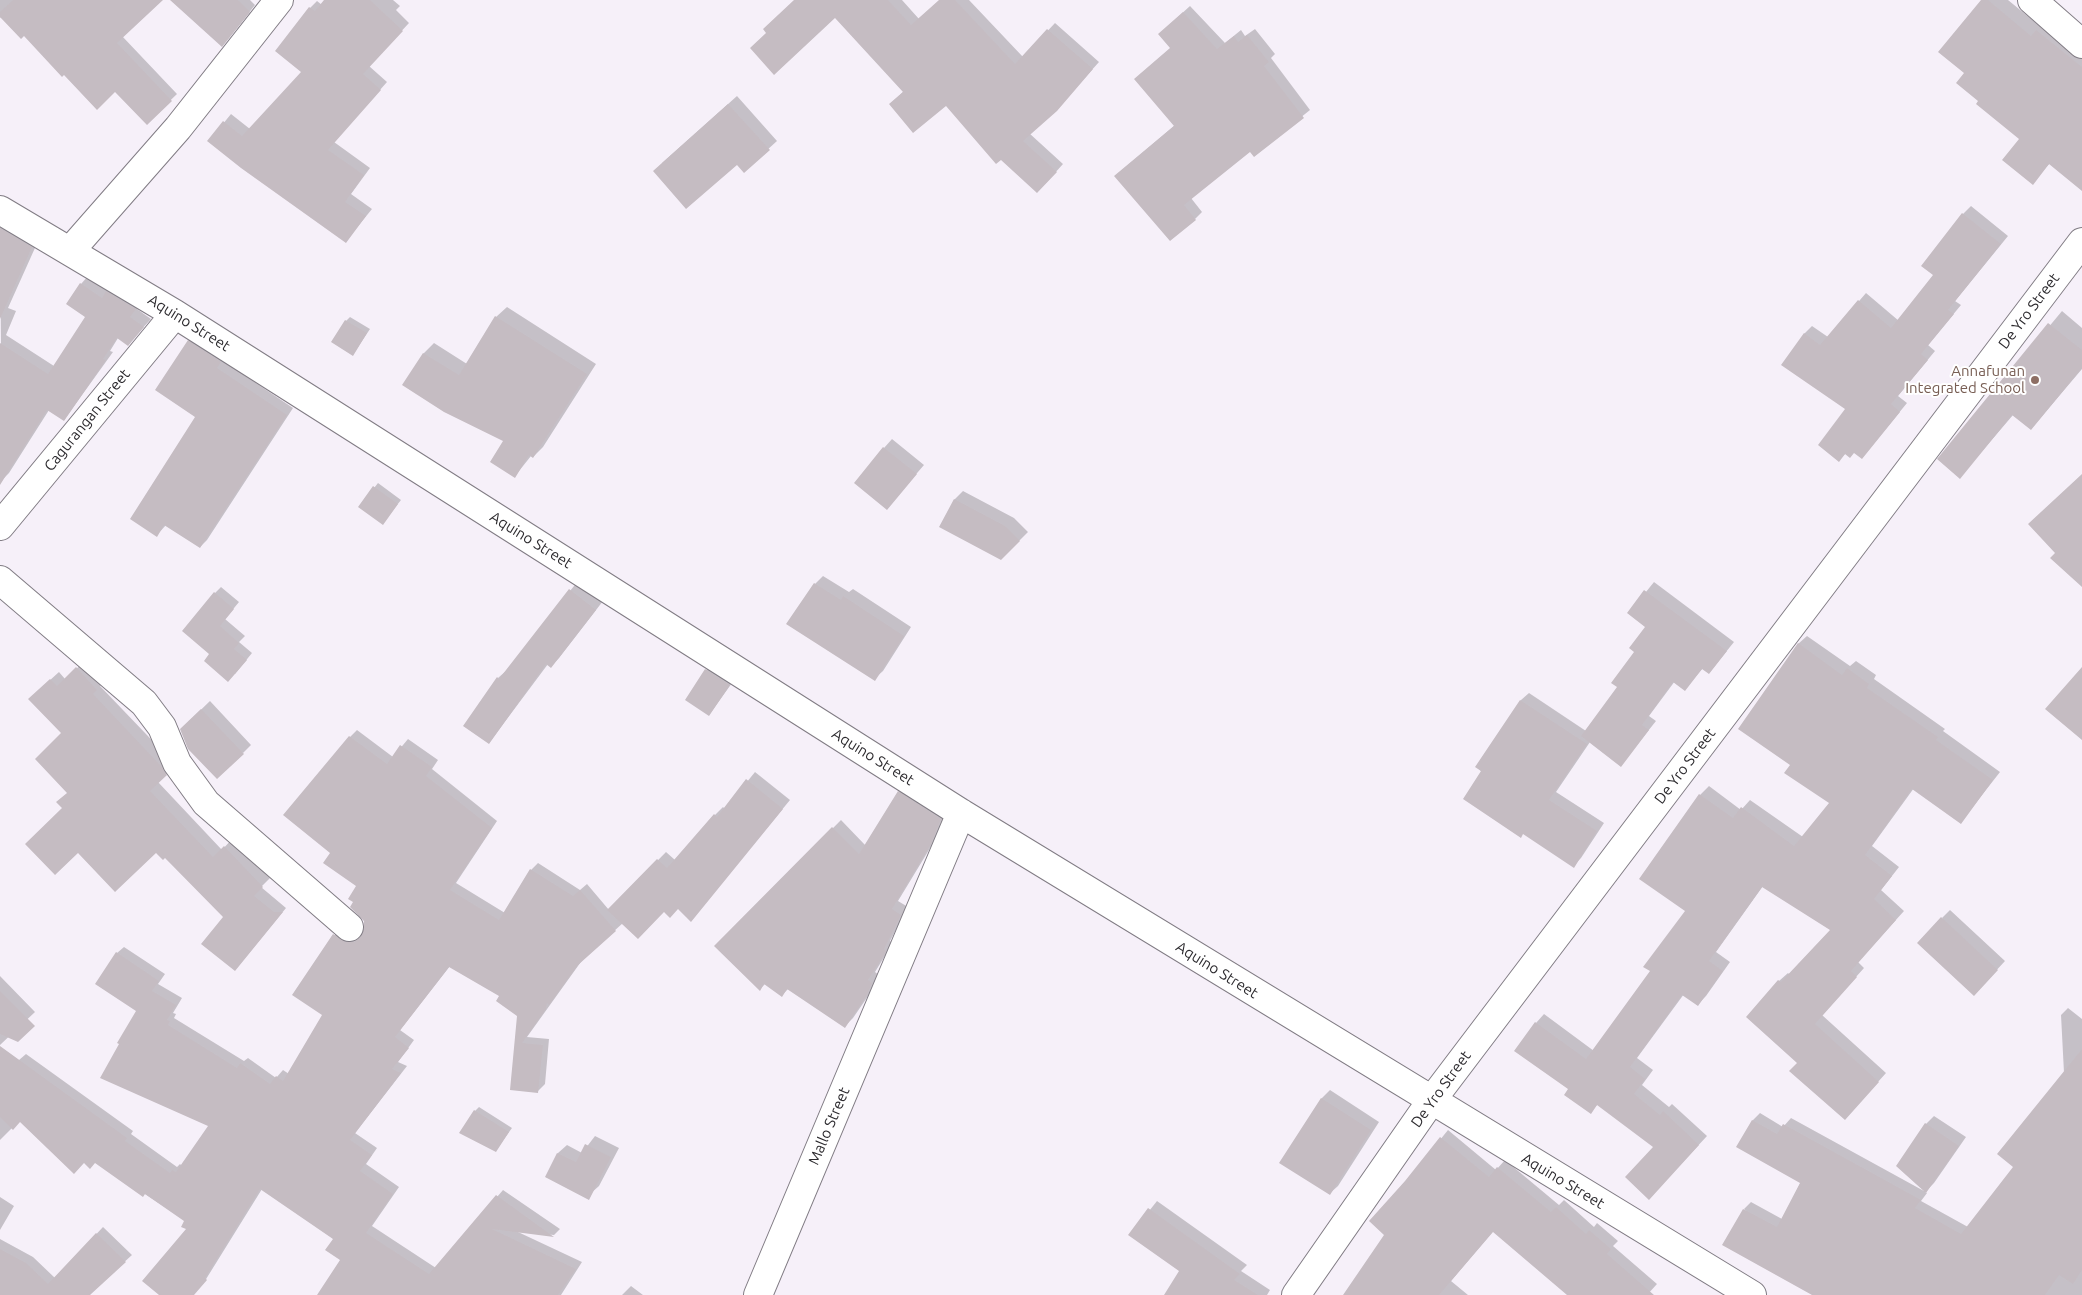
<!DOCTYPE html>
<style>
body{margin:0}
canvas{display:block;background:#f6f0f9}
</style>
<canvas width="2082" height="1295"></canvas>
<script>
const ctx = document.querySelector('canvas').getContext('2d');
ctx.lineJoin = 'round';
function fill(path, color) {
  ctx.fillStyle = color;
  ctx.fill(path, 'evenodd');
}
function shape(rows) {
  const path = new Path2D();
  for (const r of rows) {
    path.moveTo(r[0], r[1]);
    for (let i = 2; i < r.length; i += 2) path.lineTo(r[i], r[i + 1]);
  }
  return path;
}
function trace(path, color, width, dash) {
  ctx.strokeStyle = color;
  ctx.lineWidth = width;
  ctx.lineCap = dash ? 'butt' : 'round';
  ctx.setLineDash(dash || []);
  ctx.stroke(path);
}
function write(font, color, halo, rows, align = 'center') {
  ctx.font = font + ' Ubuntu,sans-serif';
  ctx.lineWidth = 4;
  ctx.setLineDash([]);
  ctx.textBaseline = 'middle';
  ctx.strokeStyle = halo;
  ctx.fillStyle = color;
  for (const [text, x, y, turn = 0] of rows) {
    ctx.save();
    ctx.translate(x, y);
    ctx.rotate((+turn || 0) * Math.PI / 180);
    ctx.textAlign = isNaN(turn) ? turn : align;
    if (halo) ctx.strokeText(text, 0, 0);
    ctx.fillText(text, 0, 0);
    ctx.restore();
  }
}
const shadow = shape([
 [0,0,161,0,122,36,177,94,147,123,115,90,24,34,1,17,0,18],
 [198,0,250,0,255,5,228,39],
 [325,0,393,0,400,6,396,10,409,23,369,66,387,82,334,142,370,168,351,194,372,209,346,241,209,141,231,114,250,129,303,72,310,8,317,1,322,5],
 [795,0,902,0,919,19,940,0,969,0,1023,57,1055,23,1099,62,1064,101,1029,133,1063,164,1045,184,946,105,890,104,904,91,835,17,768,32],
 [1982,0,2008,0,2041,27,2047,21,2082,50,2082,190,2050,163,2032,183,2021,139,1979,101,1966,73],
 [1190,6,1225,43,1241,30,1245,36,1255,29,1275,54,1271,58,1310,110,1254,155,1250,150,1191,198,1202,212,1195,219,1115,176,1175,125,1172,47,1167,27],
 [737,96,777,141,744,171,737,164,662,163],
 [1971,206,2008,236,1955,301,1961,305,1928,345,1935,351,1898,396,1907,403,1862,458,1855,452,1846,453,1839,460,1847,409,1804,334,1812,326,1828,337,1866,293,1899,321,1934,275,1963,214],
 [0,214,39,239,8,308,16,311,6,335,54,366,87,317,81,284,88,276,143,301,137,309,151,319,128,344,118,338,110,351,113,352,64,420,49,410,9,473,2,480],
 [507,307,596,364,543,447,533,457,531,456,515,476,505,440,404,385,424,353,434,343,467,364,496,317],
 [2062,311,2082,328,2082,369,2031,429,2013,415,1960,477,1939,459],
 [350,317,370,329,356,350,346,321],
 [195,334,227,354,223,361,293,408,207,540,200,547,166,525,157,535,197,417,189,341],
 [892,439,924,465,887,508,884,448],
 [378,483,401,500,386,519,360,506],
 [963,491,1014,518,1028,532,1001,559,941,526,955,499],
 [823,576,849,592,853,589,911,627,883,671,874,679,815,584],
 [578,581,603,601,559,658,551,666,548,664,489,743,464,726,498,678,507,670],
 [1654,582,1734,642,1709,673,1703,668,1685,689,1675,681,1649,716,1656,721,1621,765,1590,742,1556,792,1604,823,1581,858,1573,866,1477,767,1521,700,1529,693,1586,731,1619,687,1636,652,1647,626,1629,613],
 [221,587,239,602,225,619,245,636,239,642,252,653,235,674,211,654,215,593],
 [1807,636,1850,666,1856,661,1876,675,1874,679,1945,729,1943,731,2000,772,1961,822,1914,788,1872,846,1899,867,1881,890,1904,911,1858,962,1864,968,1822,1015,1886,1073,1853,1110,1798,1063,1779,981,1788,973,1790,975,1831,930,1763,886,1716,952,1730,962,1706,996,1697,1005,1684,994,1637,1058,1653,1070,1642,1085,1669,1107,1672,1104,1707,1136,1657,1190,1655,1147,1598,1104,1590,1112,1570,1089,1536,1023,1544,1014,1594,1051,1652,971,1686,911,1641,879,1700,795,1709,786,1741,810,1750,800,1803,837,1831,803,1792,764,1798,644],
 [85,661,104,681,100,686,169,758,174,766,158,782,222,850,232,839,270,878,261,887,286,908,235,970,225,917,165,856,64,808,68,792,63,733,38,691,59,672,65,679],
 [715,662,737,676,709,715,706,670],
 [210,701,251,745,243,753,181,729],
 [357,730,393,757,408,739,438,760,432,769,497,821,456,883,505,913,531,870,538,863,580,890,587,884,609,910,666,852,675,860,715,815,723,807,725,809,755,772,790,800,691,920,678,907,623,923,583,959,527,1037,549,1039,545,1084,538,1091,511,1089,518,1015,501,996,450,966,400,1030,414,1040,398,1062,407,1066,355,1133,377,1148,366,1164,399,1187,372,1226,436,1268,503,1190,560,1229,554,1235,518,1232,582,1262,561,1295,318,1295,342,1260,334,1239,262,1189,203,1284,186,1295,160,1295,188,1229,186,1221,95,1161,84,1162,20,1120,0,1140,0,1098,19,1060,26,1054,133,1131,131,1134,177,1167,180,1164,182,1166,210,1126,137,1011,117,953,124,947,165,974,158,984,182,998,173,1013,176,1014,174,1018,244,1061,248,1058,276,1078,283,1070,289,1074,324,1014,294,995,340,928,353,936,361,936,366,930,365,921,355,902,358,886,332,852,350,737],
 [907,784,948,811,938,835,898,901,908,907,890,941,893,943,891,946,875,972,879,975,875,986,853,1018,845,1026,789,988,782,995,765,984,760,989,716,946,841,820,866,846,899,792],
 [1950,910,2005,961,1982,986,1942,918],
 [0,976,35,1012,0,1045],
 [2068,1008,2082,1019,2082,1295,1818,1295,1744,1209,1751,1202,1782,1219,1801,1182,1738,1147,1753,1120,1760,1113,1783,1127,1791,1118,1924,1191,1926,1124,1934,1116,1966,1137,1934,1183,1925,1192,1927,1193,1921,1201,1968,1227,2015,1167,2064,1073,2061,1015],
 [1330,1090,1379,1122,1338,1186,1329,1194,1285,1156,1322,1098],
 [479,1107,512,1128,499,1146,475,1111],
 [1448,1130,1496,1170,1505,1160,1559,1205,1564,1200,1594,1227,1597,1223,1618,1241,1613,1246,1657,1284,1647,1295,1569,1295,1494,1230,1451,1281,1468,1295,1365,1295,1406,1182],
 [595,1136,619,1148,599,1186,590,1194,546,1177,558,1153,567,1145,582,1153],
 [0,1197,14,1206,0,1230],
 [1157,1201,1247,1265,1241,1271,1270,1290,1267,1295,1165,1295,1181,1271,1130,1235],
 [103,1227,132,1255,88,1295,0,1295,0,1239,33,1257,55,1278],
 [631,1286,643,1295,622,1295]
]);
const building = shape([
 [13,0,163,0,117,43,172,101,147,125,115,92,97,110,64,75,62,77,24,36,21,39,0,17,0,12],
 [170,0,238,0,250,12,222,47],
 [324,0,370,0,403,31,363,74,381,90,328,150,364,175,345,202,366,216,346,243,241,168,207,141,223,121,242,136,301,72,275,51,309,7,315,11],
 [794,0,888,0,911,25,939,0,955,0,1015,64,1047,29,1093,69,1057,111,1023,141,1057,172,1037,193,1001,160,996,164,946,106,913,133,889,104,903,92,835,18,774,75,750,48,766,33,763,29],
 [1981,0,1988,0,2031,36,2036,30,2082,67,2082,191,2049,164,2033,185,2002,160,2019,139,1976,104,1978,101,1956,83,1964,73,1938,52],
 [1183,12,1217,49,1234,36,1238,42,1247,35,1269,62,1264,66,1304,118,1254,157,1250,152,1184,205,1196,220,1170,241,1114,176,1174,126,1134,79,1170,48,1158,34],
 [728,104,770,150,744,173,737,165,686,209,653,171],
 [1962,213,2001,244,1948,310,1954,314,1921,354,1928,360,1891,404,1900,412,1862,459,1854,453,1850,458,1845,454,1839,462,1818,445,1845,409,1781,365,1804,333,1820,345,1858,300,1891,328,1933,275,1921,266],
 [0,228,32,247,0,319],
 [80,283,102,298,106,291,136,309,130,317,144,327,128,346,117,338,103,359,106,360,64,421,47,410,0,485,0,343,48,374,85,317,66,304],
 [495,316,587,374,533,458,529,455,515,478,490,462,503,441,444,412,402,385,423,353,459,375],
 [345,320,367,333,353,356,331,342],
 [2048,323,2082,350,2082,368,2031,430,2012,415,1960,479,1937,459],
 [188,340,221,362,217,368,287,415,200,548,164,525,157,537,130,519,195,417,155,390],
 [883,447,917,474,887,510,854,483],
 [2082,474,2082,587,2050,558,2055,553,2028,524],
 [373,486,398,504,383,525,358,507],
 [954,499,1005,526,1020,541,1001,560,939,527],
 [814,583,841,600,843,596,904,636,875,681,786,624],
 [569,589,596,610,551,668,546,664,489,744,463,726,497,677,499,679],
 [1644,590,1727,651,1709,674,1702,669,1685,691,1673,682,1642,725,1649,730,1621,767,1581,736,1617,687,1611,683,1634,652,1629,648,1645,627,1627,613],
 [214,592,234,609,220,626,239,643,234,649,247,660,228,682,204,661,209,654,182,631],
 [1798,643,1842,675,1847,668,1869,684,1867,688,1938,737,1936,740,1993,780,1961,824,1912,789,1865,855,1892,876,1874,899,1896,920,1851,971,1857,977,1815,1024,1879,1082,1845,1120,1789,1071,1797,1063,1746,1017,1778,980,1781,982,1830,930,1762,887,1709,961,1723,971,1698,1006,1682,995,1630,1067,1645,1079,1634,1094,1660,1115,1663,1111,1699,1145,1649,1200,1625,1177,1653,1147,1597,1105,1591,1114,1564,1095,1568,1089,1514,1051,1535,1022,1586,1059,1650,971,1643,967,1685,911,1639,879,1699,794,1733,818,1741,807,1794,846,1829,803,1784,773,1790,765,1738,729],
 [76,667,97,690,93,694,161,766,167,775,150,791,213,857,224,846,263,887,254,896,274,912,283,912,235,971,201,944,223,917,165,858,163,860,156,853,115,892,78,853,55,875,25,844,62,808,56,802,67,793,35,759,61,733,28,699,50,679,57,686],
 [2082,667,2082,740,2045,709],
 [705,669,730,685,709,716,685,700],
 [1520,700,1587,744,1549,800,1597,831,1574,868,1523,834,1521,838,1463,799,1481,771,1475,767],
 [201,709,244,754,217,779,188,749,180,729],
 [349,736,387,764,400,745,432,767,426,776,492,828,450,890,499,920,530,869,573,896,580,890,616,931,578,965,549,1005,547,1003,546,1009,522,1043,543,1045,538,1093,510,1090,517,1016,496,1001,499,996,449,967,395,1037,409,1048,392,1069,401,1073,350,1140,372,1155,360,1171,393,1194,366,1233,429,1274,496,1195,554,1237,492,1229,576,1269,558,1295,317,1295,340,1260,325,1250,333,1239,260,1189,205,1278,207,1280,194,1295,159,1295,142,1281,186,1229,181,1227,184,1221,145,1194,143,1197,95,1163,90,1169,84,1163,74,1174,20,1122,13,1130,0,1117,0,1046,127,1138,125,1141,170,1173,172,1170,176,1172,208,1126,100,1078,119,1044,117,1043,136,1011,95,984,116,952,159,981,152,991,176,1005,167,1020,170,1021,168,1025,237,1068,240,1063,270,1084,276,1076,283,1081,322,1015,292,995,333,934,346,942,354,942,360,938,364,929,364,921,350,907,353,902,348,899,356,886,323,863,330,853,283,815],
 [746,779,783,809,691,922,678,909,670,918,664,912,638,939,607,910,657,859,667,868,714,814,717,817],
 [898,791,941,819,931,844,892,909,901,915,884,949,886,951,884,955,868,980,872,983,867,995,845,1028,787,989,782,997,764,984,760,991,714,946,832,827,859,854],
 [1941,917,1998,970,1974,996,1917,943],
 [0,991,35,1026,18,1042,0,1034],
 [2082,1049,2082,1270,2073,1284,2059,1275,2045,1295,1812,1295,1722,1245,1743,1209,1777,1227,1800,1183,1736,1147,1752,1120,1777,1134,1783,1124,1921,1200,1915,1208,1961,1234,2013,1167,1997,1154],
 [1321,1098,1371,1130,1330,1195,1279,1163],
 [474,1110,509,1132,496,1152,459,1133],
 [1925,1123,1959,1146,1926,1193,1896,1166],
 [1440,1137,1489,1177,1497,1167,1551,1212,1556,1207,1586,1234,1589,1230,1611,1249,1607,1254,1654,1295,1567,1295,1493,1232,1439,1295,1343,1295,1384,1235,1369,1221,1405,1181],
 [585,1144,611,1157,589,1200,545,1177,557,1153,576,1162],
 [1148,1208,1240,1274,1234,1280,1258,1295,1164,1295,1179,1271,1128,1235],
 [96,1233,126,1262,90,1295,0,1295,0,1249,26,1263,48,1284]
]);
const street = shape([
 [2032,0,2082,44],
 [0,210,175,314,961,813,1752,1295],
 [70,251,178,128,279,0],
 [0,526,175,314],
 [0,580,144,703,162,727,177,763,206,803,349,927],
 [758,1295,961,813],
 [1296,1295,1431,1101,2082,242]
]);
const markers = [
 [2035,380,5,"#8d6e63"]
];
const streetNames = [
 ["De Yro Street",2029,311,-53],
 ["Aquino Street",189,323,32],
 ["Cagurangan Street",87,420,-51],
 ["Aquino Street",531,540,32],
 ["Aquino Street",873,757,32],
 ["De Yro Street",1685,766,-53],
 ["Aquino Street",1217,970,32],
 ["De Yro Street",1441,1089,-54],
 ["Mallo Street",829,1126,-67],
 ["Aquino Street",1563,1181,31]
];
const educationNames = [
 ["Annafunan",2025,371],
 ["Integrated School",2025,388]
];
fill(shadow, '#0003');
fill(building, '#c5bcc2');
trace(street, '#817c84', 30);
trace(street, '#fff', 28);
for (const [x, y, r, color] of markers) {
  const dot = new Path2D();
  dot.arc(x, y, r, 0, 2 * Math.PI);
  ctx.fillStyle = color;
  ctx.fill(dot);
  trace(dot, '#fff', 2);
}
write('15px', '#2c2a2e', '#fff', streetNames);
write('15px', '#785e54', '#fff', educationNames, 'right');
</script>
